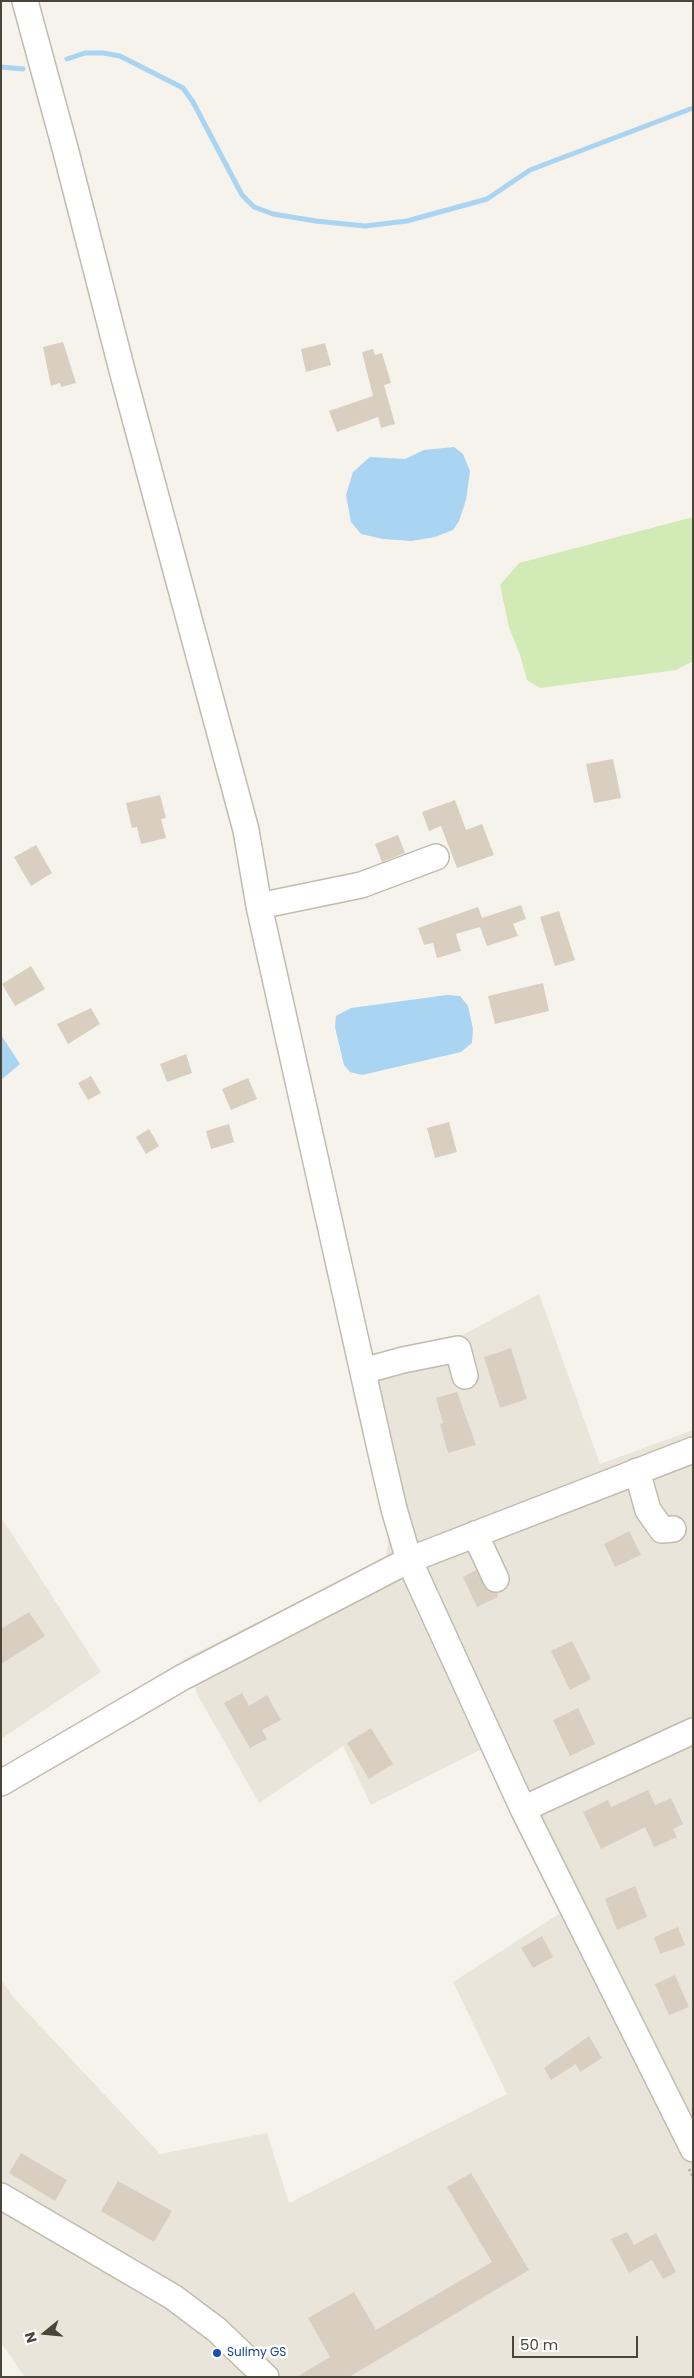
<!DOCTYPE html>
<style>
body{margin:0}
#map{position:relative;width:694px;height:2378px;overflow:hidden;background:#f6f3ec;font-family:Poppins,sans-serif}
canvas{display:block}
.frame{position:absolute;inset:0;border:2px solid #4b4439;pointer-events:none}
.north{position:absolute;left:20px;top:2308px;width:50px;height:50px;-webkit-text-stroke:4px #fff;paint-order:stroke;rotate:253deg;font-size:14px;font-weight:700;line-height:20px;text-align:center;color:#4b4439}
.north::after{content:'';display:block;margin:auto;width:18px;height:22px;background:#4b4439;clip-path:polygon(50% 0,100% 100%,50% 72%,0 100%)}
.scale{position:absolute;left:512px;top:2336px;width:126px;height:22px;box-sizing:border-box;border:2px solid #4b4439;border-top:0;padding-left:6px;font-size:15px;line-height:18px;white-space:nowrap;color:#4b4439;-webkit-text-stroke:4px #fff;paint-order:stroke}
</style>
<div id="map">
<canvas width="694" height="2378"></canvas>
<div class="frame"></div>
<div class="north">N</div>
<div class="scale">50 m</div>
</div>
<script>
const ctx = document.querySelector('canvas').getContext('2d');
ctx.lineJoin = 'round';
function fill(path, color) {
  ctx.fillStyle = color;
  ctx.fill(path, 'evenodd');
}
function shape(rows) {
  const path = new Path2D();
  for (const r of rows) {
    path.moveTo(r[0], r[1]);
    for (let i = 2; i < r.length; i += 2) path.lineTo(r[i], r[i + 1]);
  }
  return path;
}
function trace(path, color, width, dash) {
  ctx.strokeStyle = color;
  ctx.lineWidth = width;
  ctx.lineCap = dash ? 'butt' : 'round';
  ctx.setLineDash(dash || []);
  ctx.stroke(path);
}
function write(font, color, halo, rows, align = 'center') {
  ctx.font = font + ' Poppins,sans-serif';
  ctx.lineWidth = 5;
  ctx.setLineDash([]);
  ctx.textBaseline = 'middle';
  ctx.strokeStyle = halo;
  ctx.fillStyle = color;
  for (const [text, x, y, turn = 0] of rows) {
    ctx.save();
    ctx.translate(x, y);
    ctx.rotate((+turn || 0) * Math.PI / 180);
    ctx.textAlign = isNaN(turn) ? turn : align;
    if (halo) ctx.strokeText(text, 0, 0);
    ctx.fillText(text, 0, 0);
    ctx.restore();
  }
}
const residential = shape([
 [539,1294,600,1464,693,1430,693,2377,25,2377,1,2343,1,1979,13,1997,160,2154,267,2133,289,2203,507,2094,453,1982,562,1912,480,1750,371,1805,343,1746,259,1803,200,1699,182,1660,386,1558,389,1536,353,1394],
 [1,1517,101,1672,1,1739]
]);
const green = shape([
 [693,517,693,661,676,670,540,688,527,680,520,655,509,627,500,585,519,563]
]);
const water = shape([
 [454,447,463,454,470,471,466,500,459,521,453,530,435,537,411,541,383,539,361,534,351,522,346,495,353,472,370,457,405,459,424,450],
 [447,995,460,996,468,1006,473,1029,472,1043,461,1052,362,1075,350,1072,344,1065,335,1027,336,1016,351,1008],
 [1,1035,20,1064,1,1080]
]);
const stream = shape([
 [67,59,85,53,103,53,120,56,183,88,193,102,242,195,254,207,273,214,316,221,365,226,407,221,487,199,530,170,693,108],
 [1,67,23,69]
]);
const building = shape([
 [63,342,76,383,61,387,60,383,51,386,43,347],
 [325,343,331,365,306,372,301,349],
 [373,349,375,355,382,353,391,383,384,385,395,424,381,428,378,417,337,432,329,411,373,396,362,352],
 [613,759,621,798,594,803,586,764],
 [160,795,166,818,161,819,166,838,141,844,137,827,132,828,126,803],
 [455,800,466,830,482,824,494,855,457,868,441,826,429,831,422,812],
 [398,835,405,853,382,862,375,844],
 [36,845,52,873,31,886,14,857],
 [521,905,526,919,513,924,518,936,487,946,480,927,456,934,461,951,437,958,433,943,424,945,418,928,478,907,482,918],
 [559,911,575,960,555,966,540,917],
 [31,966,45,989,15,1006,2,984],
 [543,983,549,1011,495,1024,488,996],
 [91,1008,100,1024,68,1044,57,1024],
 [186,1054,192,1073,167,1082,160,1064],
 [91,1076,101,1093,88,1100,78,1083],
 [248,1078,257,1099,231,1110,222,1089],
 [449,1122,457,1152,435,1158,427,1128],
 [229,1124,234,1142,211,1149,206,1131],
 [149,1129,159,1146,146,1154,136,1137],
 [511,1348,527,1399,500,1408,484,1357],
 [457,1392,476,1445,448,1453,440,1424,443,1423,436,1398],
 [629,1531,641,1555,615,1567,604,1544],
 [476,1570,487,1590,497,1593,498,1597,477,1607,463,1577],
 [29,1612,45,1636,1,1664,1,1629],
 [572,1641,591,1679,570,1690,551,1651],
 [242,1693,249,1706,267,1695,281,1720,262,1730,267,1739,250,1748,224,1703],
 [578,1708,595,1744,570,1756,553,1720],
 [371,1728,393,1764,369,1779,347,1743],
 [648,1790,655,1805,671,1798,683,1824,673,1829,677,1837,654,1847,645,1827,601,1849,583,1812,608,1800,611,1807],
 [635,1886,647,1917,617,1930,605,1899],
 [678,1927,685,1945,660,1954,654,1937],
 [542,1936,553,1957,533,1968,521,1948],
 [675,1975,689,2007,669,2015,655,1984],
 [589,2036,602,2058,580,2072,576,2064,551,2080,544,2068],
 [21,2153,67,2180,55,2201,9,2173],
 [471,2173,529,2270,349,2377,297,2377,330,2357,308,2318,354,2292,376,2330,492,2262,447,2187],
 [118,2181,172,2211,154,2242,101,2211],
 [627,2232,634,2245,656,2233,676,2272,663,2279,652,2260,629,2273,611,2239]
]);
const path = shape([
 [689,2169,693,2177]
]);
const minor = shape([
 [25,1,65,148,123,374,246,830,259,906,381,1453,394,1509,409,1560,523,1809,693,2149],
 [259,906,361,885,436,857],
 [363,1371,403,1360,458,1349,465,1376],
 [637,1471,648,1510,662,1530,673,1529],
 [475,1534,496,1579],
 [1,1783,183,1677,409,1560,693,1450],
 [523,1809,693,1731],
 [1,2196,173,2297,217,2330,266,2377]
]);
const markers = [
 [217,2353,5,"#1a4fb4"]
];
const transitNames = [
 ["Sulimy GS",227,2353]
];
fill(residential, '#eae5da');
fill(green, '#d2eab5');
fill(water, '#a9d4f2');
trace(stream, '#a9d4f2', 5);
fill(building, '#d8cfc1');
trace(minor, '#c2bbae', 28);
trace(path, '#c4b79f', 3, [2.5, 2.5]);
trace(minor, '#fff', 25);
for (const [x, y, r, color] of markers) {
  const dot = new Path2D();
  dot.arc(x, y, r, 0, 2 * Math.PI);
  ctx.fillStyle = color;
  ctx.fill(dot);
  trace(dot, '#fff', 2);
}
write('12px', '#164399', '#fff', transitNames, 'left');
</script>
